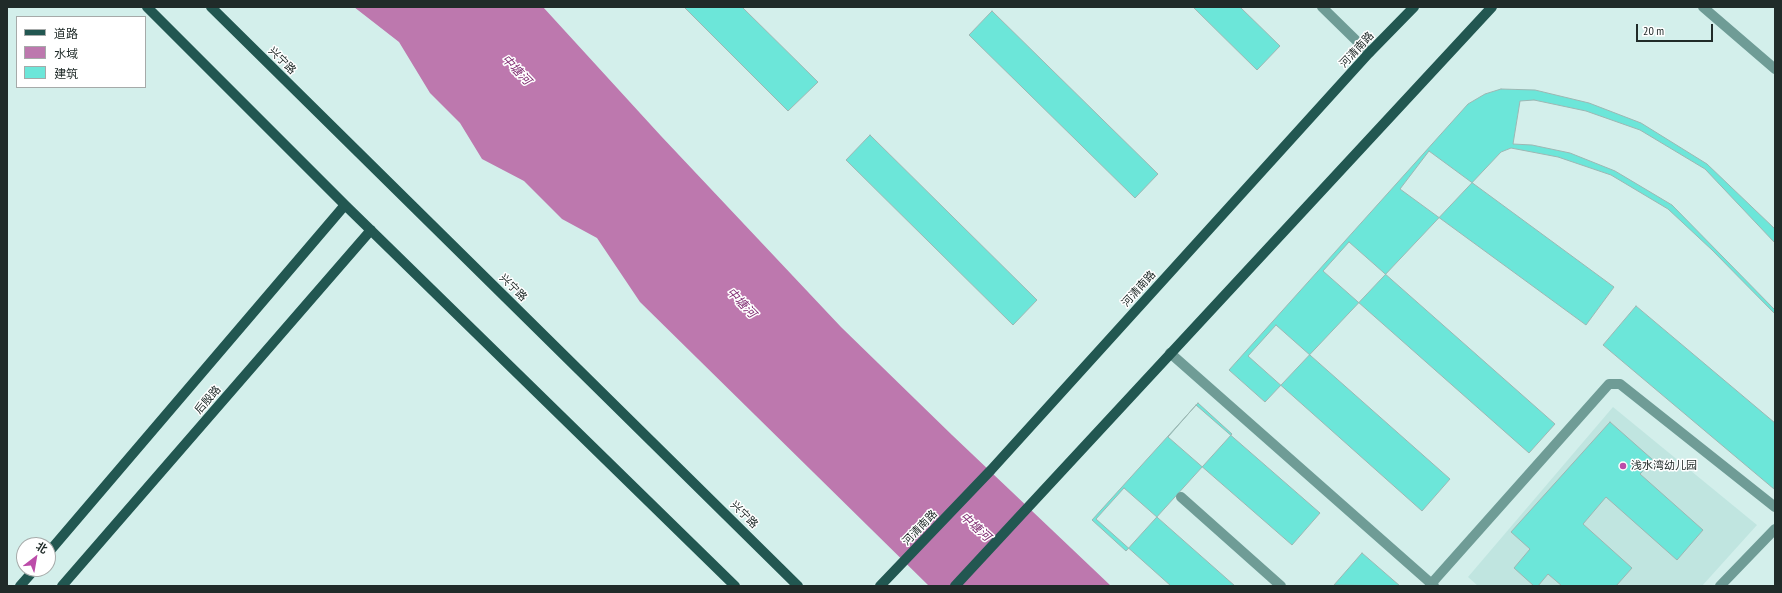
<!DOCTYPE html>
<meta charset="utf-8">
<style>
body{margin:0}
#map{position:relative;width:1782px;height:593px;overflow:hidden;background:#d3efeb;font-family:"PT Sans Narrow","Noto Sans SC",sans-serif}
canvas{display:block}
.frame{position:absolute;inset:0;border:8px solid #202b29;pointer-events:none}
.legend{position:absolute;left:16px;top:16px;width:130px;height:72px;box-sizing:border-box;background:#fff;border:1px solid #a6aaa9;margin:0;padding:5px 7px;list-style:none;font-size:12px;color:#202b29}
.legend li{display:flex;align-items:center;gap:8px;height:20px}
.legend b{width:20px;border:1px solid #a6aaa9}
.north{position:absolute;left:16px;top:537px;width:40px;height:40px;box-sizing:border-box;background:#fff;border:1px solid #a6aaa9;border-radius:50%;rotate:31deg;font-size:11px;font-weight:700;line-height:16px;text-align:center;color:#202b29}
.north::after{content:'';display:block;margin:auto;width:14px;height:18px;background:#bc4ca9;clip-path:polygon(50% 0,100% 100%,50% 72%,0 100%)}
.scale{position:absolute;left:1636px;top:24px;width:77px;height:18px;box-sizing:border-box;border:2px solid #202b29;border-top:0;padding-left:5px;font-size:12px;line-height:14px;white-space:nowrap;color:#202b29;-webkit-text-stroke:3px #fff;paint-order:stroke}
</style>
<div id="map">
<canvas width="1782" height="593"></canvas>
<div class="frame"></div>
<ul class="legend">
<li><b style="height:5px;background:#225751"></b>道路</li>
<li><b style="height:11px;background:#bd78ae"></b>水域</li>
<li><b style="height:11px;background:#6ce6d9"></b>建筑</li>
</ul>
<div class="north">北</div>
<div class="scale">20 m</div>
</div>
<script>
const ctx = document.querySelector('canvas').getContext('2d');
ctx.lineJoin = 'round';
function fill(path, color) {
  ctx.fillStyle = color;
  ctx.fill(path, 'evenodd');
}
function shape(rows) {
  const path = new Path2D();
  for (const r of rows) {
    path.moveTo(r[0], r[1]);
    for (let i = 2; i < r.length; i += 2) path.lineTo(r[i], r[i + 1]);
  }
  return path;
}
function trace(path, color, width, dash) {
  ctx.strokeStyle = color;
  ctx.lineWidth = width;
  ctx.lineCap = dash ? 'butt' : 'round';
  ctx.setLineDash(dash || []);
  ctx.stroke(path);
}
function write(font, color, halo, rows, align = 'center') {
  ctx.font = font + ' "PT Sans Narrow","Noto Sans SC",sans-serif';
  ctx.lineWidth = 3;
  ctx.setLineDash([]);
  ctx.textBaseline = 'middle';
  ctx.strokeStyle = halo;
  ctx.fillStyle = color;
  for (const [text, x, y, turn = 0] of rows) {
    ctx.save();
    ctx.translate(x, y);
    ctx.rotate((+turn || 0) * Math.PI / 180);
    ctx.textAlign = isNaN(turn) ? turn : align;
    if (halo) ctx.strokeText(text, 0, 0);
    ctx.fillText(text, 0, 0);
    ctx.restore();
  }
}
const built = shape([
 [1613,407,1757,525,1702,586,1478,586,1468,577]
]);
const water = shape([
 [354,7,543,7,661,136,841,327,952,435,1111,586,929,586,640,302,597,238,562,219,524,181,482,159,460,123,430,93,399,42]
]);
const building = shape([
 [684,7,742,7,818,82,788,111,684,7],
 [1193,7,1240,7,1280,46,1257,70,1193,7],
 [992,11,1158,174,1135,198,969,35,992,11],
 [1501,89,1535,90,1589,103,1641,123,1707,164,1775,229,1775,314,1712,250,1668,209,1611,175,1558,157,1511,148,1501,152,1265,402,1229,370,1468,104,1485,94,1501,89],
 [1534,100,1586,111,1640,130,1705,169,1775,243,1775,310,1672,205,1615,171,1570,153,1532,145,1513,144,1520,101,1534,100],
 [870,135,1037,300,1013,325,846,160,870,135],
 [1429,151,1614,287,1586,325,1400,189,1429,151],
 [1349,242,1555,424,1529,453,1323,271,1349,242],
 [1636,306,1775,423,1774,489,1603,345,1636,306],
 [1276,325,1450,479,1422,511,1248,356,1276,325],
 [1198,403,1232,434,1126,551,1092,520,1198,403],
 [1196,405,1320,513,1292,545,1168,437,1196,405],
 [1610,422,1653,460,1640,474,1703,530,1677,560,1606,497,1583,524,1632,568,1616,586,1562,586,1548,574,1538,586,1534,586,1514,568,1530,549,1511,532,1610,422],
 [1124,488,1235,586,1171,586,1096,519,1124,488],
 [1362,553,1400,586,1334,585,1362,553]
]);
const minor = shape([
 [1322,7,1369,53],
 [1703,7,1775,69],
 [1170,353,1434,586],
 [1181,497,1281,586],
 [1431,584,1609,384,1620,384,1775,507],
 [1720,586,1775,529]
]);
const major = shape([
 [147,7,345,205,735,586],
 [211,7,798,586],
 [48,553,345,205],
 [20,586,35,569],
 [62,586,371,230],
 [880,586,991,470,1369,53,1414,7],
 [955,586,1492,7]
]);
const markers = [
 [1623,466,4,"#bc4ca9"]
];
const streetNames = [
 ["河清南路",1357,50,-47],
 ["兴宁路",282,61,45],
 ["兴宁路",513,288,45],
 ["河清南路",1139,289,-48],
 ["后殷路",208,400,-49],
 ["兴宁路",744,515,45],
 ["河清南路",920,528,-46]
];
const poiNames = [
 ["浅水湾幼儿园",1631,466]
];
const waterNames = [
 ["中塘河",516,70,46],
 ["中塘河",741,303,46],
 ["中塘河",975,527,42]
];
fill(built, '#c0e5e0');
fill(water, '#bd78ae');
fill(building, '#6ce6d9');
trace(building, '#9cb7b3', 1);
trace(minor, '#6f9c96', 10);
trace(major, '#225751', 10);
for (const [x, y, r, color] of markers) {
  const dot = new Path2D();
  dot.arc(x, y, r, 0, 2 * Math.PI);
  ctx.fillStyle = color;
  ctx.fill(dot);
  trace(dot, '#fff', 1.5);
}
write('11px', '#202b29', '#fff', streetNames);
write('11px', '#202b29', '#fff', poiNames, 'left');
write('italic 12px', '#802d72', '#fff', waterNames);
</script>
